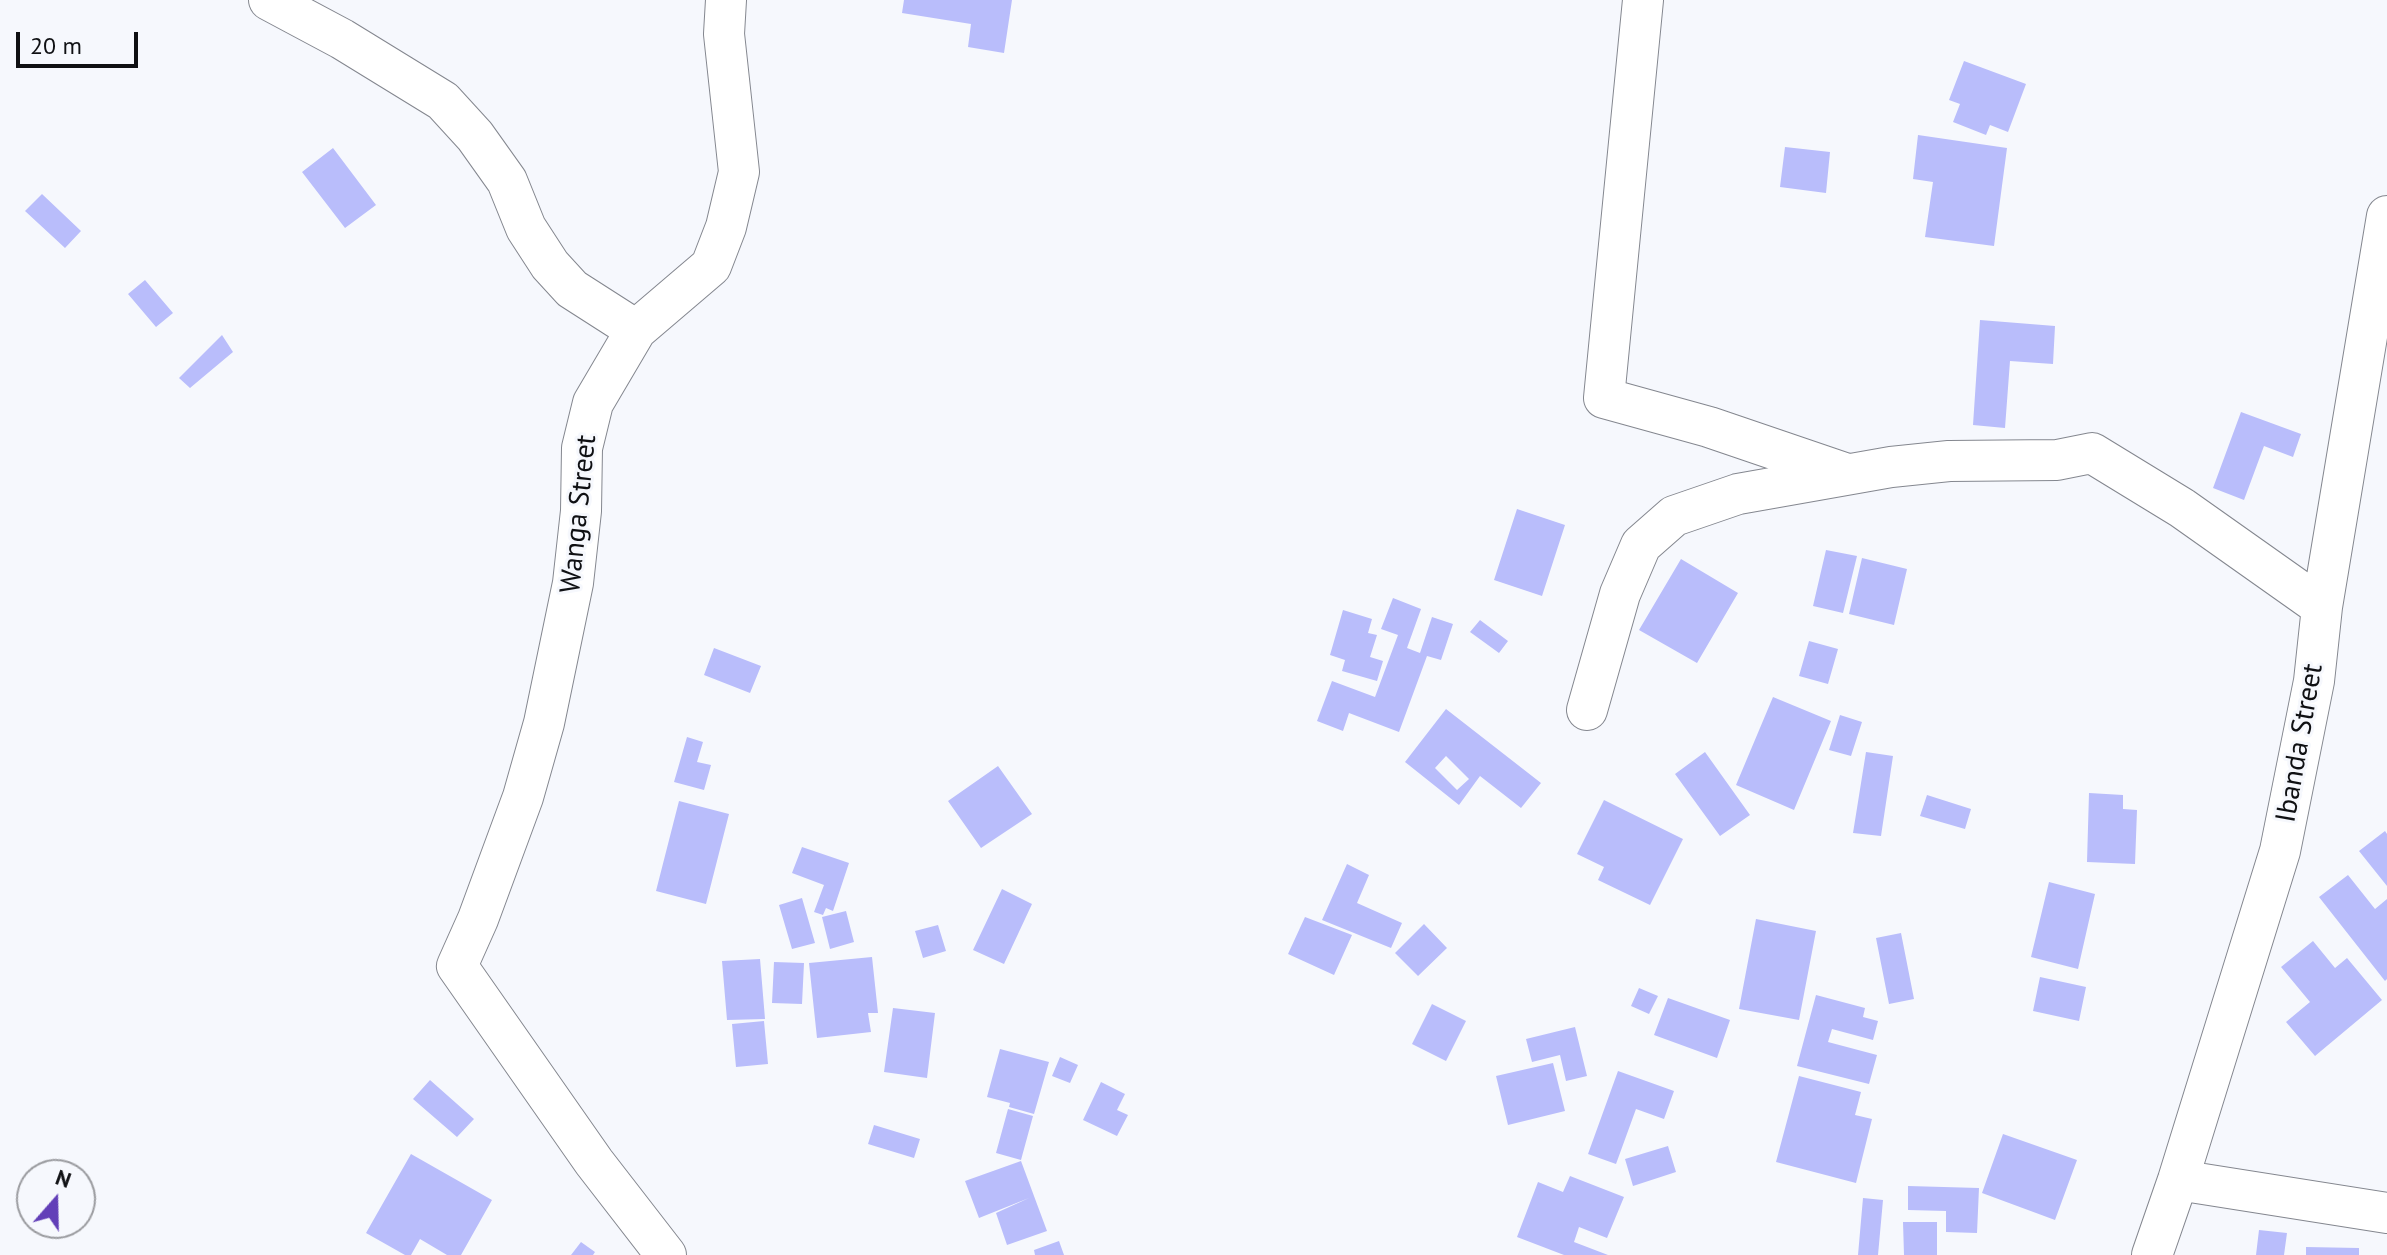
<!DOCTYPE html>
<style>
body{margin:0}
#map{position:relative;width:2387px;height:1255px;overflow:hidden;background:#f6f8fd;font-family:"PT Sans",sans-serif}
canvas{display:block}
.north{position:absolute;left:16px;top:1159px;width:80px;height:80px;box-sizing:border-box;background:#f6f8fd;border:2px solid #9a9b9f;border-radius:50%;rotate:20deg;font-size:22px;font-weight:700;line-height:32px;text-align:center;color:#0f1013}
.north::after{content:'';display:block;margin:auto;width:28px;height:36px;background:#623fb8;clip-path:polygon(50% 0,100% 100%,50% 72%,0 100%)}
.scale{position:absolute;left:16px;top:32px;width:122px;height:36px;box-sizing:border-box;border:4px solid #0f1013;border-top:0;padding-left:10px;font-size:24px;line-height:28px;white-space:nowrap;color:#0f1013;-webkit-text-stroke:6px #f6f8fd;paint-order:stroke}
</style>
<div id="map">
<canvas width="2387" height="1255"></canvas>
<div class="north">N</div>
<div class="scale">20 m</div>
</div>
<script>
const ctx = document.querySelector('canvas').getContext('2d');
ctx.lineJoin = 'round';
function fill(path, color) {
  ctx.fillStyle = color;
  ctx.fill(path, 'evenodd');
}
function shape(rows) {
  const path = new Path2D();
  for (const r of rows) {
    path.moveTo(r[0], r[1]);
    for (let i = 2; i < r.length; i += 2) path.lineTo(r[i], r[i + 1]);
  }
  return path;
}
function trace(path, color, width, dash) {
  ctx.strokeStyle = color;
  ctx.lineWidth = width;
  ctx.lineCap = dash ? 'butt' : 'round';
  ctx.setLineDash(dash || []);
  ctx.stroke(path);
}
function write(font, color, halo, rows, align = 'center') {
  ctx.font = font + ' "PT Sans",sans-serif';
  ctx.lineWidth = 6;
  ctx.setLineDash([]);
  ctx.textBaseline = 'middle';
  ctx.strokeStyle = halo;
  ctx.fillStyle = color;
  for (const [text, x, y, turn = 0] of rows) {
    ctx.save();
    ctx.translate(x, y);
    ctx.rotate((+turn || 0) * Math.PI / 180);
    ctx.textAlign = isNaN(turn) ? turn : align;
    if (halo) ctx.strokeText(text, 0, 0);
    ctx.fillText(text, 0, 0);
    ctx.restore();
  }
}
const building = shape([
 [904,0,1012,0,1004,53,968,47,971,24,902,13],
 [1964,61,2026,84,2008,132,1990,125,1986,135,1953,122,1960,104,1949,100],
 [1918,135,2007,148,1994,246,1925,237,1933,182,1913,179],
 [1785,147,1830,152,1826,193,1780,187],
 [333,148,376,205,345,228,302,172],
 [42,194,81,231,65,248,25,211],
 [145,280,173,313,156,327,128,294],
 [1980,320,2055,326,2053,364,2010,361,2005,428,1973,425],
 [222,335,233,352,190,388,179,378],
 [2241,412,2301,434,2293,457,2264,446,2244,500,2213,488],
 [1517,509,1565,525,1542,596,1494,580],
 [1826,550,1857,556,1843,613,1813,606],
 [1862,558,1907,569,1894,625,1849,614],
 [1681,559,1738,593,1697,663,1639,630],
 [1393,598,1421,609,1407,648,1420,653,1432,617,1453,624,1441,660,1427,656,1399,732,1349,713,1343,731,1317,721,1332,681,1375,697,1398,635,1381,629],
 [1343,610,1372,619,1368,633,1377,635,1370,657,1383,661,1377,681,1342,671,1345,660,1330,655],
 [1480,620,1508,641,1499,653,1470,632],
 [1809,641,1838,649,1828,684,1799,676],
 [714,648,761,666,750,693,704,675],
 [1773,697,1831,721,1794,810,1736,785],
 [1446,709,1541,783,1521,808,1480,776,1459,805,1405,762],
 [1446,756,1469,779,1457,790,1435,768],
 [1840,715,1862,722,1851,756,1829,750],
 [687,737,703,742,697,762,711,765,704,790,674,782],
 [1705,752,1750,815,1720,836,1675,774],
 [1866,752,1893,756,1881,836,1853,833],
 [998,766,1032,814,981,848,948,801],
 [2089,793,2123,795,2123,809,2137,810,2135,864,2087,862],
 [1927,795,1971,809,1965,829,1920,816],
 [1604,800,1683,839,1650,905,1598,880,1604,867,1577,854],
 [679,801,729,814,706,904,656,891],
 [2385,831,2387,834,2387,886,2359,851],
 [802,847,849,863,833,911,826,908,823,915,814,912,824,885,792,873],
 [1347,864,1369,875,1357,903,1402,923,1391,948,1322,920],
 [2348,875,2375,909,2387,899,2387,979,2385,981,2319,897],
 [2049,882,2095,894,2078,969,2031,957],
 [1002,889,1032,904,1004,964,973,950],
 [802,898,815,943,792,949,779,905],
 [846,911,854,942,830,949,822,917],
 [1305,917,1352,935,1334,975,1288,954],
 [1756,919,1816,931,1799,1020,1739,1009],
 [1424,924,1447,948,1418,976,1395,953],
 [938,925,946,951,923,958,915,931],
 [1901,933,1914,999,1889,1004,1876,938],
 [2313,941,2335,968,2347,958,2382,1000,2315,1056,2286,1022,2310,1002,2281,967],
 [872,957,878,1013,868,1013,871,1032,817,1038,809,963],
 [760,959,765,1019,727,1020,722,961],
 [774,962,804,963,802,1004,772,1003],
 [2040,977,2086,987,2079,1021,2033,1011],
 [1639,988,1658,996,1649,1014,1631,1006],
 [1816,995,1865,1008,1863,1017,1878,1021,1873,1040,1832,1029,1828,1042,1877,1055,1869,1084,1797,1066],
 [1668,998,1730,1020,1717,1058,1654,1035],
 [1432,1004,1466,1021,1446,1061,1412,1044],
 [893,1008,935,1013,927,1078,884,1072],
 [764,1021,768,1064,736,1067,732,1024],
 [1575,1027,1587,1076,1566,1081,1560,1055,1532,1062,1526,1039],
 [1000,1049,1049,1062,1034,1114,1009,1107,1010,1103,987,1097],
 [1060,1057,1078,1065,1070,1083,1052,1076],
 [1553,1063,1565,1111,1508,1125,1496,1076],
 [1618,1071,1674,1091,1664,1119,1636,1109,1616,1164,1588,1154],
 [1799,1076,1861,1092,1855,1115,1872,1119,1856,1183,1776,1162],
 [430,1080,474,1119,457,1137,413,1099],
 [1101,1082,1125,1094,1117,1110,1128,1115,1117,1136,1083,1120],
 [1008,1109,1033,1116,1021,1160,996,1153],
 [874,1125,920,1139,914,1158,868,1144],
 [2003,1134,2077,1160,2055,1220,1982,1193],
 [1668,1146,1676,1172,1633,1186,1625,1159],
 [411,1154,492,1200,461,1255,447,1255,420,1239,411,1255,405,1255,366,1233],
 [1021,1161,1047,1231,1007,1245,996,1213,1029,1198,979,1218,965,1181],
 [1570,1176,1624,1197,1607,1238,1579,1227,1574,1242,1608,1255,1564,1255,1517,1237,1538,1182,1563,1192],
 [1908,1186,1979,1188,1977,1233,1946,1232,1946,1211,1908,1210],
 [1863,1198,1883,1200,1878,1255,1858,1255],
 [1903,1222,1937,1222,1937,1255,1904,1255],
 [2259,1230,2287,1233,2284,1255,2256,1255],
 [1059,1241,1064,1255,1035,1255,1034,1250],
 [581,1242,595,1252,593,1255,571,1255],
 [2306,1247,2359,1248,2359,1255,2306,1255]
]);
const minor = shape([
 [269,0,342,39,443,101,475,136,507,181,526,228,550,265,572,289,636,330],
 [1643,0,1604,398,1709,427,1844,473],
 [1587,710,1620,594,1641,545,1674,516,1738,494,1891,467,1949,461,2057,460,2092,453,2182,508,2322,607],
 [2178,1180,2387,1213],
 [666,1255,594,1162,457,966,478,919,523,797,544,723,573,583,581,511,582,448,593,403,636,330,711,266,726,227,739,172,724,34,726,0],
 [2152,1255,2178,1180,2280,851,2314,681,2322,607,2387,216]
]);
const streetNames = [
 ["Wanga Street",579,514,-84],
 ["Ibanda Street",2300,743,-80]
];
fill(building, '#b9bdfb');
trace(minor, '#84878f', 42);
trace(minor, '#fff', 40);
write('28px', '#0f1013', '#f6f8fd', streetNames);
</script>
